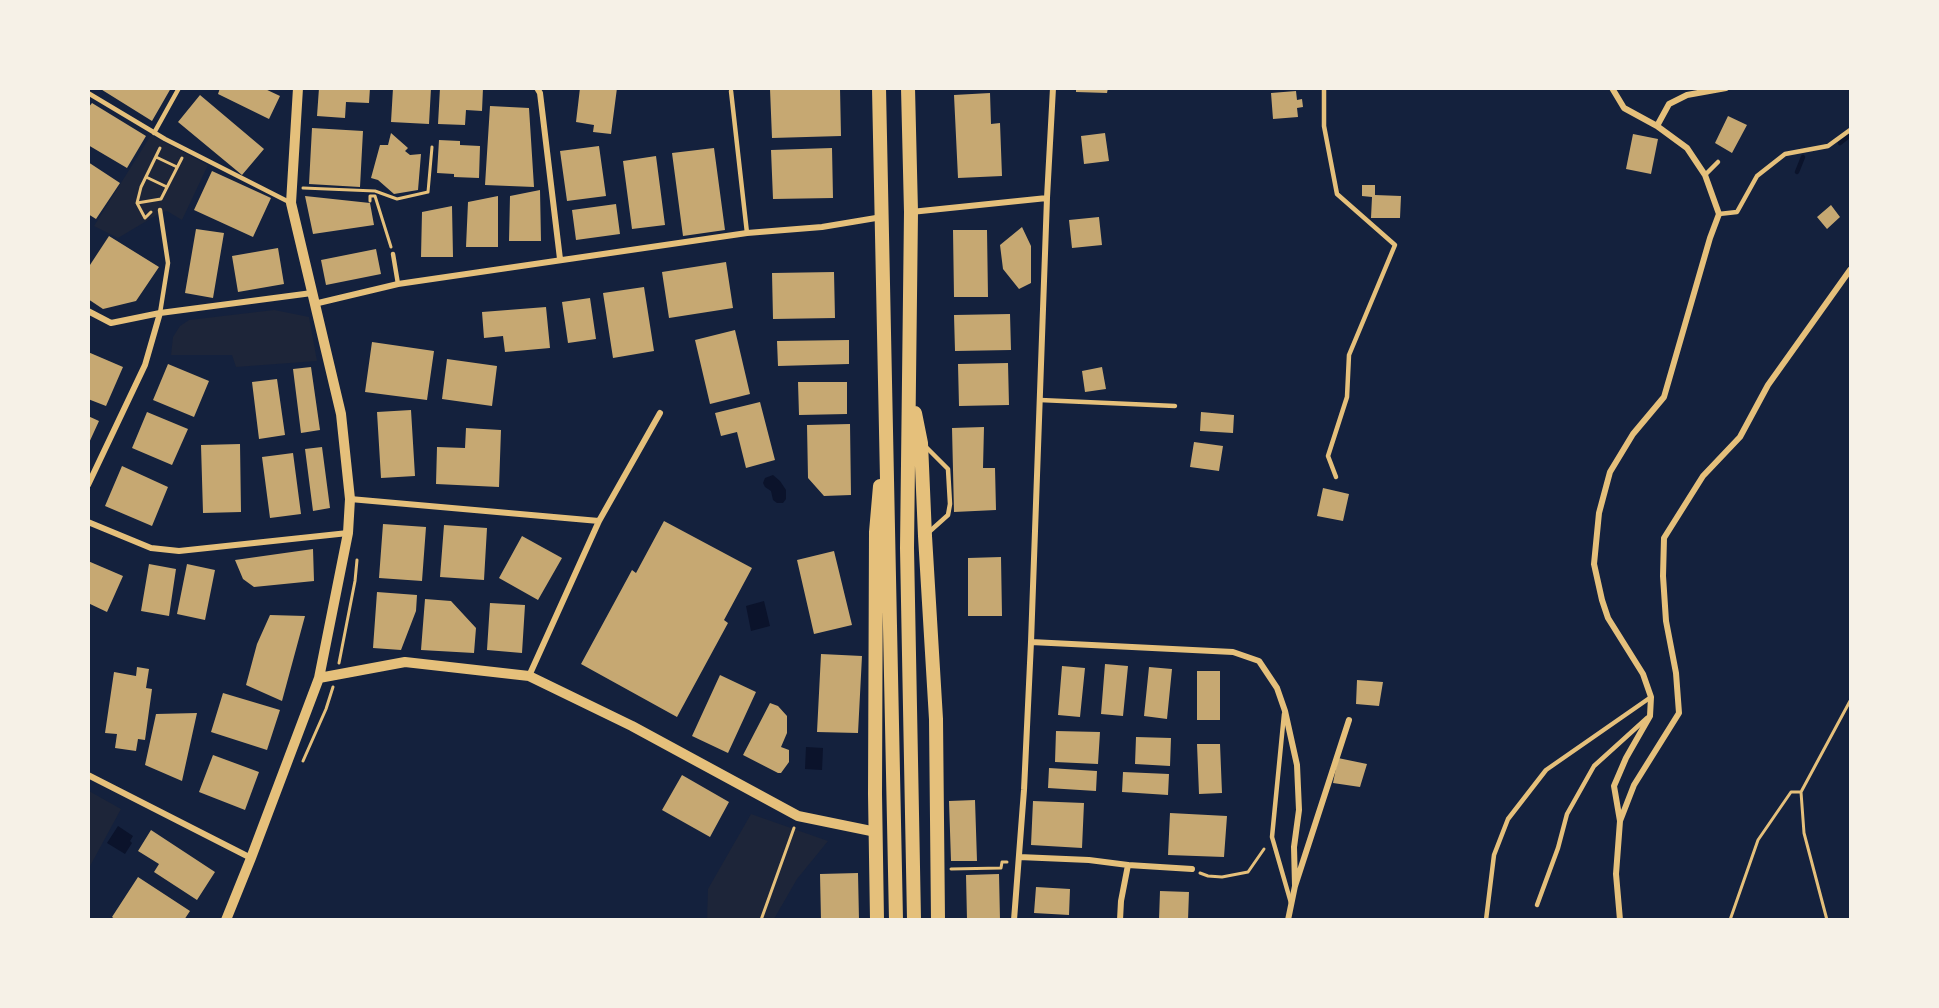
<!DOCTYPE html>
<style>
body{margin:0}
#map{position:relative;width:1939px;height:1008px;overflow:hidden;background:#14213d;font-family:Ubuntu,sans-serif}
canvas{display:block}
.frame{position:absolute;inset:0;border:90px solid #f6f1e7;pointer-events:none}
</style>
<div id="map">
<canvas width="1939" height="1008"></canvas>
<div class="frame"></div>
</div>
<script>
const ctx = document.querySelector('canvas').getContext('2d');
ctx.lineJoin = 'round';
function fill(path, color) {
  ctx.fillStyle = color;
  ctx.fill(path, 'evenodd');
}
function shape(rows) {
  const path = new Path2D();
  for (const r of rows) {
    path.moveTo(r[0], r[1]);
    for (let i = 2; i < r.length; i += 2) path.lineTo(r[i], r[i + 1]);
  }
  return path;
}
function trace(path, color, width, dash) {
  ctx.strokeStyle = color;
  ctx.lineWidth = width;
  ctx.lineCap = dash ? 'butt' : 'round';
  ctx.setLineDash(dash || []);
  ctx.stroke(path);
}
const green = shape([
 [151,135,208,165,182,220,167,211,160,213,118,238,94,226],
 [274,310,309,317,317,361,236,367,232,355,171,355,173,337,180,326,189,320],
 [89,791,121,809,89,868],
 [751,814,828,841,797,879,774,919,707,920,708,889]
]);
const water = shape([
 [773,475,780,481,786,490,786,499,783,503,777,503,773,500,771,491,765,487,763,483,765,478],
 [764,601,770,626,751,631,746,606],
 [806,747,823,748,822,770,805,769],
 [118,826,133,836,130,841,132,843,125,854,107,843]
]);
const stream = shape([
 [1840,143,1850,135],
 [1797,172,1803,157]
]);
const building = shape([
 [99,88,171,88,152,121],
 [220,88,263,88,280,96,269,119,218,94],
 [319,88,370,88,369,103,346,102,345,118,317,116],
 [393,88,431,88,429,124,391,122],
 [440,88,483,88,482,111,466,110,465,125,438,124],
 [580,88,617,88,611,134,593,132,594,125,576,122],
 [840,88,841,136,772,138,770,89],
 [1076,88,1108,88,1107,93,1076,92],
 [1296,91,1297,100,1302,99,1303,107,1297,108,1298,117,1273,119,1271,93],
 [990,93,991,124,1000,123,1002,176,958,178,954,95],
 [200,95,264,149,242,175,178,122],
 [92,103,146,136,127,168,88,145,88,108],
 [490,106,529,108,534,187,485,185],
 [1728,116,1747,125,1732,153,1715,143],
 [312,128,363,131,360,187,309,184],
 [391,133,408,148,405,151,410,155,421,154,418,190,394,194,378,180,371,178,380,145,388,145],
 [1105,133,1109,161,1084,164,1081,136],
 [1633,134,1658,139,1651,174,1626,169],
 [439,140,460,141,460,145,480,146,479,178,454,177,454,174,437,173],
 [599,146,606,196,567,201,560,151],
 [714,148,725,230,683,236,672,153],
 [832,148,833,198,773,199,771,150],
 [656,156,665,225,632,229,623,161],
 [88,162,120,183,96,219,88,214],
 [212,171,271,198,253,237,194,210],
 [1362,185,1375,185,1375,195,1401,196,1400,218,1371,218,1372,197,1362,196],
 [540,190,541,241,509,241,510,196],
 [305,196,370,203,374,225,313,234],
 [498,196,498,247,466,247,468,202],
 [616,204,620,234,576,240,572,210],
 [1831,205,1840,217,1827,229,1817,217],
 [452,206,453,257,421,257,422,212],
 [1099,217,1102,245,1072,248,1069,220],
 [1022,227,1031,246,1031,283,1019,289,1003,269,1000,245],
 [196,229,224,233,213,298,185,293],
 [953,230,987,230,988,297,954,297],
 [109,236,159,267,136,301,103,309,88,299,88,268],
 [278,248,284,284,238,292,232,256],
 [376,249,381,274,326,285,321,260],
 [726,262,733,308,669,318,662,272],
 [834,272,835,318,773,319,772,273],
 [644,287,654,351,613,358,603,293],
 [590,298,596,339,568,343,562,302],
 [546,307,550,348,505,352,503,336,484,338,482,312],
 [1010,314,1011,350,955,351,954,315],
 [735,330,750,394,710,404,695,340],
 [849,340,849,364,778,366,777,341],
 [372,342,434,351,427,400,365,392],
 [88,352,123,367,106,406,88,399],
 [447,359,497,366,492,406,442,399],
 [1008,363,1009,405,959,406,958,364],
 [168,364,209,381,194,417,153,400],
 [311,367,320,430,301,433,293,369],
 [1102,367,1106,389,1085,392,1082,371],
 [277,379,285,435,259,439,252,382],
 [798,382,847,382,847,414,799,415],
 [760,402,775,460,746,468,737,432,721,436,715,413],
 [411,410,415,476,381,478,377,412],
 [147,412,188,429,172,465,132,448],
 [1201,412,1234,415,1233,433,1200,431],
 [88,416,99,421,88,445],
 [850,424,851,495,824,496,808,478,807,425],
 [984,427,983,468,995,468,996,510,954,512,952,428],
 [466,428,501,430,499,487,436,484,437,447,465,448],
 [1194,442,1223,446,1219,471,1190,467],
 [240,444,241,512,203,513,201,445],
 [322,447,330,508,313,511,305,449],
 [293,453,301,514,270,518,262,457],
 [122,466,168,487,152,526,105,506],
 [1323,488,1349,494,1343,521,1317,516],
 [664,521,752,568,724,620,728,623,677,717,581,664,632,570,636,573],
 [383,524,426,527,422,581,379,578],
 [444,525,487,528,484,580,440,577],
 [522,536,562,558,538,600,499,578],
 [313,549,314,581,254,587,243,579,235,560],
 [834,551,852,625,814,634,797,560],
 [1001,557,1002,616,968,616,968,558],
 [88,561,123,576,107,612,88,603],
 [149,564,176,569,169,616,141,611],
 [187,564,215,570,205,620,177,614],
 [377,592,417,595,416,611,401,650,373,648],
 [425,599,451,601,476,628,474,653,421,650],
 [490,603,525,605,522,653,487,650],
 [270,615,305,616,282,701,246,685,257,644],
 [821,654,862,656,858,733,817,732],
 [1105,664,1128,666,1123,716,1101,714],
 [1062,666,1085,668,1080,717,1058,715],
 [137,667,149,669,146,688,152,689,145,740,138,739,136,751,115,748,117,734,105,733,114,672,136,676],
 [1149,667,1172,669,1167,719,1144,716],
 [1197,671,1220,671,1220,720,1197,720],
 [720,675,756,692,728,753,692,736],
 [1357,680,1383,682,1379,706,1356,704],
 [223,693,280,710,267,750,211,732],
 [770,703,778,706,787,716,787,733,781,747,789,750,789,762,781,773,778,773,743,755],
 [197,713,182,781,145,765,156,714],
 [1056,731,1100,732,1098,764,1055,762],
 [1136,737,1171,738,1170,766,1135,764],
 [1197,744,1220,744,1222,793,1199,794],
 [213,755,259,772,245,810,199,792],
 [1338,758,1367,764,1360,787,1333,783],
 [1049,768,1097,771,1096,791,1048,788],
 [1123,772,1169,774,1168,795,1122,792],
 [682,775,729,802,710,837,662,810],
 [975,800,977,861,951,861,949,801],
 [1033,801,1084,803,1082,848,1031,845],
 [1170,813,1227,816,1224,857,1168,855],
 [151,830,215,872,197,900,154,872,159,864,138,851],
 [858,873,859,920,821,920,820,874],
 [999,874,1000,920,967,920,966,875],
 [138,877,190,911,184,920,116,920,112,917],
 [1036,887,1070,889,1069,915,1034,913],
 [1160,891,1189,892,1188,920,1159,920]
]);
const path = shape([
 [156,157,177,167],
 [146,177,167,187],
 [303,188,375,191,397,199,428,192,432,147],
 [370,201,370,196,375,196,391,247],
 [137,203,161,199,182,158],
 [151,212,145,218,137,203,141,187,160,148],
 [339,663,355,581,357,560],
 [303,761,326,709,333,687],
 [1801,792,1850,701],
 [951,869,1001,868,1002,862,1007,862],
 [1200,873,1208,876,1222,877,1248,872,1264,849],
 [761,920,794,828],
 [1730,920,1758,840,1791,792,1801,792,1804,833,1827,920]
]);
const service = shape([
 [1324,88,1324,126,1337,194,1395,245,1349,355,1347,397,1328,456,1336,477],
 [731,91,747,233],
 [88,93,165,139,291,203],
 [154,133,179,88],
 [1705,175,1718,162],
 [160,210,168,263,160,313],
 [1719,214,1737,212,1757,176,1785,154,1828,146,1850,130],
 [393,254,398,284],
 [1040,400,1175,406],
 [924,445,948,469,950,504,948,515,929,532],
 [1284,714,1272,837,1291,903],
 [1537,905,1558,848,1567,814,1594,766,1647,718],
 [1486,920,1494,855,1508,819,1546,770,1651,697]
]);
const minor = shape([
 [537,88,540,93,560,259],
 [1612,88,1624,108,1657,126,1687,148,1705,175,1719,214,1710,238,1664,397,1633,434,1610,472,1599,513,1594,564,1602,600,1608,618,1643,674,1651,697,1650,716,1626,758,1614,786,1620,821],
 [1657,126,1669,104,1687,95,1726,88],
 [911,212,1047,198],
 [314,304,398,284,747,233,822,227,882,217],
 [88,311,111,323,160,313,312,293],
 [88,485,145,365,160,313],
 [350,499,599,521],
 [88,522,151,548,179,551,348,533],
 [1031,642,1233,652,1259,661,1277,688,1285,711,1297,765,1299,810,1294,847,1295,886],
 [529,676,599,521,660,413],
 [88,775,251,858],
 [1019,857,1089,860,1128,865,1192,869],
 [1014,920,1024,790,1031,642,1047,198,1053,88],
 [1120,920,1121,901,1128,865],
 [1288,920,1295,886,1349,720],
 [1620,920,1616,874,1620,821,1634,785,1679,713,1676,673,1666,621,1663,576,1664,538,1703,476,1740,437,1768,385,1850,270]
]);
const tertiary = shape([
 [319,678,405,662,529,676,632,726,798,816,876,832],
 [226,920,251,858,319,678,348,533,350,499,341,414,291,203,298,88]
]);
const trunk = shape([
 [879,88,896,920],
 [908,88,911,212,907,548,914,920],
 [915,413,921,443,925,536,936,719,938,920],
 [877,920,875,794,876,532,880,486]
]);
fill(green, '#1d2539');
fill(water, '#0b132b');
trace(stream, '#0b132b', 4.5);
fill(building, '#c6a872');
trace(path, '#e5c07b', 3);
trace(service, '#e5c07b', 4.5);
trace(minor, '#e5c07b', 6);
trace(tertiary, '#e5c07b', 10);
trace(trunk, '#e5c07b', 14);
</script>
